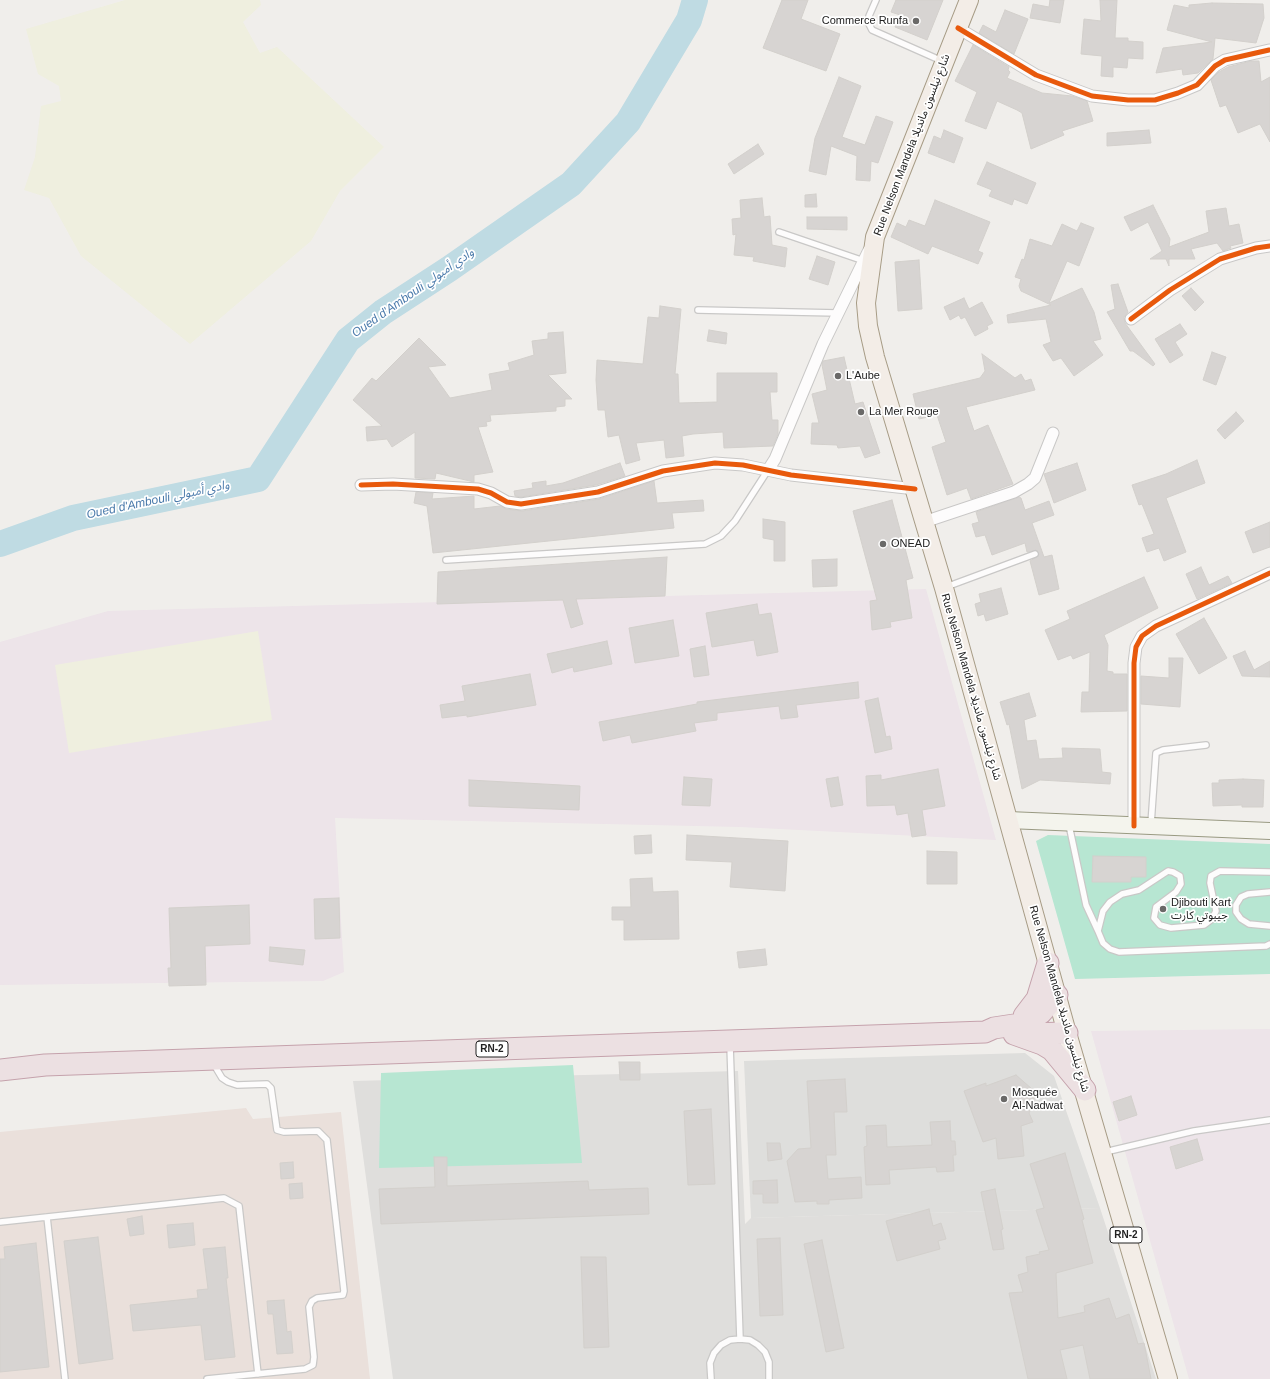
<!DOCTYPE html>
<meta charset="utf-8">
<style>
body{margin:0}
canvas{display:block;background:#f0eeeb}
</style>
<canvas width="1270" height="1379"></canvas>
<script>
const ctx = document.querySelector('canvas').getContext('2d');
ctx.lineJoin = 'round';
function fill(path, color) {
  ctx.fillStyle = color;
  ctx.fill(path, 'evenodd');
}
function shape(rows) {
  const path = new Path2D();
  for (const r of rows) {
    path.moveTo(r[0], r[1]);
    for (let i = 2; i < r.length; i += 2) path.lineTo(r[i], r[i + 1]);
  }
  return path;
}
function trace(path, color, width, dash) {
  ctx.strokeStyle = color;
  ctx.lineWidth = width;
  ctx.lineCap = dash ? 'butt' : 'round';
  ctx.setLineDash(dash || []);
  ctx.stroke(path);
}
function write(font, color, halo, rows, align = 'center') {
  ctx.font = font + ' Arial,"Noto Sans Arabic",sans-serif';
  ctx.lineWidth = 3.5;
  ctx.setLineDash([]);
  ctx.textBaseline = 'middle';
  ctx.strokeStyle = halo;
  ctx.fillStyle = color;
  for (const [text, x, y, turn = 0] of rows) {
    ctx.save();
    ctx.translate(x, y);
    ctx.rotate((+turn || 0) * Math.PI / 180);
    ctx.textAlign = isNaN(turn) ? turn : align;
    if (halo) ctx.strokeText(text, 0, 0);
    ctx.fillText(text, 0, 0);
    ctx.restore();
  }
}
const residential = shape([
 [738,1071,745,1224,751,1218,1100,1208,1156,1379,393,1379,353,1081]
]);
const industrial = shape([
 [926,589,996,840,740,827,335,818,344,972,323,981,0,985,0,642,108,611],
 [1270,1029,1270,1379,1189,1379,1091,1031]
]);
const religious = shape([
 [1025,1053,1054,1076,1100,1208,751,1218,744,1061]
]);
const military = shape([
 [246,1108,253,1119,341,1112,370,1379,0,1379,0,1132]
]);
const farmland = shape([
 [125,0,260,0,261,5,243,22,260,53,277,47,384,147,340,191,311,241,190,344,81,256,49,198,24,190,35,157,41,106,61,101,59,86,38,74,26,29],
 [258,631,272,720,69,753,55,665]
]);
const pitch = shape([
 [1048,835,1270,844,1270,974,1075,979,1036,841],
 [573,1065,582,1163,379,1168,381,1073]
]);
const river = shape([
 [0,544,73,518,258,479,348,340,383,312,449,269,571,184,628,122,689,20,695,0]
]);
const building = shape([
 [782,0,808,0,801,19,840,34,826,71,763,48,782,0],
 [896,0,943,0,927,40,895,27,900,15,891,12,896,0],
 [1050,0,1064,0,1060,23,1030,18,1033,4,1049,7,1050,0],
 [1100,0,1117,0,1115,38,1128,38,1128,41,1143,42,1143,59,1128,58,1127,68,1113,67,1113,77,1101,76,1102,56,1081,54,1084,19,1101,21,1100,0],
 [1212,3,1263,4,1264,18,1256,43,1215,38,1213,59,1198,73,1183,75,1182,69,1156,73,1163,48,1212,42,1167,30,1174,5,1189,8,1189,5,1212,3],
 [1005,10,1028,19,1014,54,979,33,983,25,996,32,1005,10],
 [973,45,1009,67,1008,70,1010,72,1007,78,1042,93,1072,96,1087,101,1093,121,1062,131,1064,135,1031,149,1022,113,1017,110,997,101,986,129,965,121,977,92,955,81,973,45],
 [1251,61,1259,61,1261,82,1270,77,1270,142,1260,124,1238,133,1226,105,1220,107,1211,80,1219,72,1228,67,1251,61],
 [839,77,861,86,842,137,865,145,876,116,893,122,878,163,871,161,870,181,856,180,857,156,831,146,826,175,809,171,815,138,839,77],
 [944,130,963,138,954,163,928,153,934,136,941,139,944,130],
 [1149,130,1151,143,1107,146,1107,133,1149,130],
 [758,144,764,154,734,174,728,164,758,144],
 [987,162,1036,183,1027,204,1014,199,1012,205,989,196,992,190,977,184,987,162],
 [816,194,817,207,805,207,805,195,816,194],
 [762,198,764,217,770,216,772,245,787,248,785,267,753,261,754,257,734,255,736,234,733,235,732,219,741,218,740,200,762,198],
 [935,200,990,222,978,251,983,253,978,264,932,246,928,254,891,237,897,223,906,227,909,220,925,226,935,200],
 [1153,205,1170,239,1169,247,1209,232,1206,211,1226,208,1229,226,1239,224,1243,243,1230,246,1231,248,1223,251,1217,243,1191,249,1195,259,1169,259,1169,266,1166,259,1150,259,1162,251,1148,222,1131,231,1124,217,1153,205],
 [807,217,847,217,847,230,807,229,807,217],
 [1081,223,1094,228,1079,266,1067,261,1049,303,1082,288,1094,312,1101,339,1093,341,1103,355,1074,376,1061,358,1053,361,1043,345,1051,342,1046,319,1008,323,1007,315,1051,305,1021,291,1019,286,1021,279,1015,277,1022,259,1024,260,1030,239,1052,246,1062,224,1077,231,1081,223],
 [817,256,835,262,828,285,809,279,817,256],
 [919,260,922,309,898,311,895,262,919,260],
 [1118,284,1128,312,1124,317,1125,323,1155,364,1153,366,1133,351,1130,351,1107,312,1115,309,1111,285,1118,284],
 [1191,288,1204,302,1195,311,1182,296,1191,288],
 [964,298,969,309,982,302,993,323,987,326,988,329,975,336,965,317,961,319,959,315,950,320,944,307,964,298],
 [660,306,681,309,675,374,678,374,679,403,717,402,717,373,777,373,777,392,770,392,772,420,778,420,778,434,773,446,724,448,723,432,693,434,682,436,684,456,666,458,664,440,636,443,640,460,626,464,619,435,608,437,605,410,598,410,596,380,597,360,643,364,648,317,659,318,660,306],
 [1180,324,1187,334,1175,342,1183,355,1170,363,1155,339,1180,324],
 [709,330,727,333,726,344,707,341,709,330],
 [563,332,566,373,548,375,572,399,565,399,565,406,556,407,556,411,490,415,491,421,486,422,487,426,478,427,493,472,474,475,474,482,436,473,435,479,415,478,415,432,392,447,387,439,367,441,366,427,382,426,353,400,372,378,376,381,419,338,446,365,428,367,450,398,492,390,489,374,510,370,508,363,534,355,532,341,548,339,548,333,563,332],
 [1212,352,1226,357,1216,385,1203,380,1212,352],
 [982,354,1015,378,1021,374,1025,381,1031,379,1035,390,966,407,974,431,988,425,1013,484,971,499,967,488,947,495,932,447,946,442,937,415,919,419,913,394,980,378,985,371,982,354],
 [844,357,855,404,863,402,880,453,865,458,860,446,838,448,837,445,811,444,812,423,819,423,812,394,827,390,822,365,823,361,844,357],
 [1236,412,1244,421,1225,439,1217,430,1236,412],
 [1197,460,1205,483,1166,498,1186,552,1164,561,1159,548,1147,552,1142,538,1154,534,1142,504,1139,505,1132,485,1166,474,1197,460],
 [620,463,625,476,596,485,521,497,515,496,514,491,533,488,532,483,546,481,546,486,563,483,620,463],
 [1077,463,1086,490,1054,503,1044,474,1077,463],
 [654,481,657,503,703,500,704,511,672,513,674,528,433,553,427,506,414,503,416,492,433,493,432,499,474,496,474,509,500,506,506,509,522,511,599,499,654,481],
 [1019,497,1021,498,1025,510,1049,501,1054,515,1032,523,1044,557,1052,555,1059,589,1039,595,1030,561,1038,556,1037,551,1027,552,1025,543,992,555,985,535,976,537,972,524,979,522,976,512,1019,497],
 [892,500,913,578,906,580,912,618,890,622,891,627,872,630,870,601,877,600,853,511,892,500],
 [763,519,785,522,785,561,774,561,774,540,763,538,763,519],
 [1270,522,1270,547,1253,553,1245,532,1270,522],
 [667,557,665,596,576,599,583,624,571,628,563,600,437,604,438,572,667,557],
 [837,559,837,586,813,587,812,560,837,559],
 [1201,567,1209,585,1228,576,1232,583,1197,599,1186,574,1201,567],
 [1144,577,1158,608,1104,635,1108,645,1107,671,1113,672,1113,674,1127,674,1127,711,1081,712,1082,692,1089,692,1090,652,1073,659,1071,655,1058,660,1045,630,1070,619,1067,611,1144,577],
 [1001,588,1008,614,986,621,984,614,978,616,975,604,981,602,979,594,1001,588],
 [757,604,759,615,771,613,778,652,757,656,754,640,712,647,706,613,757,604],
 [1204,618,1227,658,1199,674,1176,634,1204,618],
 [673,620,679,656,635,663,629,628,673,620],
 [607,641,612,664,574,672,573,667,552,673,547,654,607,641],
 [705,646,709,675,694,677,690,649,705,646],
 [1245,651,1254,670,1270,661,1270,677,1242,676,1233,656,1245,651],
 [1169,658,1183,658,1180,707,1141,704,1141,676,1169,678,1169,658],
 [530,674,536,705,467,717,467,715,442,718,440,705,465,701,462,686,530,674],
 [858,682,859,698,796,705,798,717,781,719,779,706,717,713,717,720,694,723,696,731,632,743,630,735,603,741,599,722,697,704,697,702,858,682],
 [1029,693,1036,716,1024,720,1027,741,1036,740,1039,759,1063,758,1062,748,1100,749,1102,772,1111,773,1110,784,1040,780,1022,789,1009,724,1007,725,1000,702,1029,693],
 [878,698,886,737,890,736,892,749,875,753,865,701,878,698],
 [938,769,945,806,922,810,926,835,912,837,908,813,897,815,895,805,867,806,866,776,881,775,881,780,938,769],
 [684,777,712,779,710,806,682,805,684,777],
 [838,777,843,805,831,807,826,779,838,777],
 [1243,779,1264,780,1263,807,1242,807,1242,805,1213,806,1212,783,1219,783,1219,780,1243,779],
 [469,780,580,786,579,810,469,806,469,780],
 [651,835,652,853,635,854,634,836,651,835],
 [687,835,788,841,785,891,730,887,732,862,686,860,687,835],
 [927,851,957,852,957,884,927,884,927,851],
 [1093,856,1146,857,1146,877,1131,877,1131,882,1092,882,1093,856],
 [652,878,653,892,678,891,679,939,624,940,624,920,612,920,612,907,631,907,630,879,652,878],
 [339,898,340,938,315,939,314,899,339,898],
 [249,905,250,944,205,946,206,985,169,986,168,968,171,968,169,908,249,905],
 [270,947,305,950,303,965,269,961,270,947],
 [765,949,767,965,739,968,737,952,765,949],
 [619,1062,640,1062,640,1080,620,1080,619,1062],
 [1016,1075,1032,1089,1034,1095,1034,1103,1029,1113,1033,1122,1021,1126,1024,1156,998,1159,996,1138,983,1142,964,1091,986,1083,986,1086,1016,1075],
 [845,1079,847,1112,834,1112,836,1155,826,1155,828,1179,861,1177,862,1198,829,1200,829,1204,817,1204,817,1201,795,1202,787,1161,798,1149,811,1148,807,1081,845,1079],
 [1131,1096,1137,1115,1119,1121,1113,1102,1131,1096],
 [711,1109,715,1184,688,1185,684,1111,711,1109],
 [950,1121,951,1141,955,1141,956,1155,953,1155,954,1171,937,1172,936,1167,889,1170,890,1184,866,1185,864,1147,867,1146,866,1126,886,1125,887,1147,932,1145,930,1122,950,1121],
 [1197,1139,1203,1160,1176,1169,1170,1147,1197,1139],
 [767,1143,780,1143,782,1159,768,1161,767,1143],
 [1065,1153,1084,1219,1082,1220,1093,1263,1056,1273,1058,1318,1085,1312,1084,1306,1109,1298,1116,1319,1129,1314,1138,1344,1144,1343,1151,1379,1090,1379,1083,1345,1060,1350,1067,1379,1028,1379,1009,1293,1023,1292,1018,1275,1028,1272,1026,1257,1040,1254,1039,1252,1049,1250,1036,1210,1044,1208,1030,1164,1065,1153],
 [434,1157,447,1157,447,1186,588,1181,589,1190,648,1188,649,1214,381,1224,379,1189,435,1187,434,1157],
 [293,1162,294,1178,281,1179,280,1163,293,1162],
 [777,1180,778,1203,763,1203,763,1194,753,1194,753,1181,777,1180],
 [302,1183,303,1198,290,1199,289,1184,302,1183],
 [995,1189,1003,1229,1001,1230,1004,1249,993,1250,981,1192,995,1189],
 [929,1209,933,1226,941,1223,946,1239,938,1241,940,1249,897,1261,886,1221,929,1209],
 [142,1216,144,1234,130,1236,127,1219,142,1216],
 [193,1223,195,1245,169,1248,167,1225,193,1223],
 [98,1237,113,1359,79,1364,64,1241,98,1237],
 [780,1238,783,1315,760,1316,757,1239,780,1238],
 [822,1240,844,1348,826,1352,804,1244,822,1240],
 [36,1243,49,1367,0,1372,0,1259,5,1259,4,1247,36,1243],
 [225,1247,228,1278,226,1278,235,1357,205,1360,201,1325,133,1331,130,1305,198,1298,197,1290,208,1289,203,1249,225,1247],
 [581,1257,606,1257,609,1347,584,1348,581,1257],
 [284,1300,287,1332,291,1331,293,1353,277,1354,273,1314,268,1314,267,1301,284,1300]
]);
const lane = shape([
 [876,0,869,16,869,24,872,30,942,61],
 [779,232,864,261],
 [698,310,838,313],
 [446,560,705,544,721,536,735,521,768,470],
 [946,587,1035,554],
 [1151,824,1156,753,1163,750,1206,745],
 [1069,825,1086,905,1098,931],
 [1270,872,1220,871,1211,876,1210,883,1216,911,1212,919,1204,925,1171,928,1160,925,1154,918,1156,907,1176,892,1181,884,1180,876,1173,872,1168,871,1139,890,1122,894,1110,902,1103,911,1098,931,1103,943,1110,949,1119,952,1266,946,1270,944],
 [1270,892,1248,894,1241,897,1236,905,1236,912,1241,919,1249,924,1270,926],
 [730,1045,740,1339],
 [1105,1152,1194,1131,1270,1120],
 [47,1217,65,1379],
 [0,1222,224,1198,239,1206,258,1374],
 [207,1379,305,1369,313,1365,314,1357,309,1307,312,1301,317,1298,343,1295,344,1291,327,1140,318,1131,284,1132,277,1130,271,1088,267,1084,237,1085,228,1082,222,1078,213,1063],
 [711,1379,710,1363,714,1353,721,1345,730,1340,740,1339,750,1340,758,1345,765,1352,769,1362,769,1379]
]);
const street = shape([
 [958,28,1036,75,1092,96,1128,100,1155,100,1178,93,1197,85,1215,66,1225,60,1269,50],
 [1131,319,1170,290,1220,259,1256,248,1270,246],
 [768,470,775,459,823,344,869,250],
 [361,485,393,484,478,489,491,493,507,502,521,504,598,492,663,471,715,463,743,465,791,475,915,489],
 [924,522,1014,492,1028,484,1035,478,1053,433],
 [1134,826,1134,663,1136,647,1142,636,1156,626,1270,573]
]);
const secondary = shape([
 [1008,820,1270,831]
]);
const primary = shape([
 [969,0,875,237,866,303,868,326,875,357,944,588,1067,1033,1168,1379]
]);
const highway = shape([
 [1024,1016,1037,999,1048,963],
 [1014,1034,1042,1044,1052,1050,1085,1090],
 [1025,1034,1067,1033],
 [0,1070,45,1065,985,1032,994,1028,1027,1023,1041,1013,1057,995]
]);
const cycleway = shape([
 [958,28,1036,75,1092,96,1128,100,1155,100,1178,93,1197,85,1215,66,1225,60,1269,50],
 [1131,319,1170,290,1220,259,1256,248,1270,246],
 [361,485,393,484,478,489,491,493,507,502,521,504,598,492,663,471,715,463,743,465,791,475,915,489],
 [1134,826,1134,663,1136,647,1142,636,1156,626,1270,573]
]);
const markers = [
 [916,21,4,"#6a6968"],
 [838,376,4,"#6a6968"],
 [861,412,4,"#6a6968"],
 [883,544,4,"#6a6968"],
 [1163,909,4,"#6a6968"],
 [1004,1099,4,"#6a6968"]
];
const shields = [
 [492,1049,32],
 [1126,1235,32]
];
const shieldNames = [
 ["RN-2",492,1049],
 ["RN-2",1126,1235]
];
const poiNames = [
 ["Commerce Runfa",908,21,"right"],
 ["L'Aube",846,376],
 ["La Mer Rouge",869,412],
 ["ONEAD",891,544],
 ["Djibouti Kart",1171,903],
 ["جيبوتي كارت",1171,916],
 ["Mosquée",1012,1093],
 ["Al-Nadwat",1012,1106]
];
const streetNames = [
 ["Rue Nelson Mandela شارع نيلسون مانديلا",912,145,-69],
 ["Rue Nelson Mandela شارع نيلسون مانديلا",971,687,74],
 ["Rue Nelson Mandela شارع نيلسون مانديلا",1059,999,74]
];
const waterNames = [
 ["Oued d'Ambouli وادي أمبولي",413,293,-35],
 ["Oued d'Ambouli وادي أمبولي",158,500,-12]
];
fill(residential, '#dfdedc');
fill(industrial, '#ede4e9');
fill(religious, '#dededc');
fill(military, '#eae0db');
fill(farmland, '#efefdf');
fill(pitch, '#b7e6d2');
trace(river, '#bfdbe3', 26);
fill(building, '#d7d4d2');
trace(building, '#d3d0cc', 1);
trace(lane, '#c9c8c7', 8);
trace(street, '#c9c8c7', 13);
trace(secondary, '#999a82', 18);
trace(primary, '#a79c86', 20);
trace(highway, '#c5a2ac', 23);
trace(lane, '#fdfcfc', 5.5);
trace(street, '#fdfcfc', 11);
trace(secondary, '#f4f4ed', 16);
trace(primary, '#f3ede7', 18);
trace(highway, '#ece0e2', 21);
trace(cycleway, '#e8590c', 5);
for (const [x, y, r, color] of markers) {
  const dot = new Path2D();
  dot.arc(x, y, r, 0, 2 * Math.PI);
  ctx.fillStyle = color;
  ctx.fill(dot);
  trace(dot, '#fff', 1.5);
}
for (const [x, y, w] of shields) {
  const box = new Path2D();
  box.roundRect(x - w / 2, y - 8, w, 16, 3);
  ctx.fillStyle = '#fff';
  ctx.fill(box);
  trace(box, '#222', 1);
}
write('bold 10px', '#222', null, shieldNames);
write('11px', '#222', '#fff', poiNames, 'left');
write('11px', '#222', '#fff', streetNames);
write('italic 12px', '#4a7aab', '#fff', waterNames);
</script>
